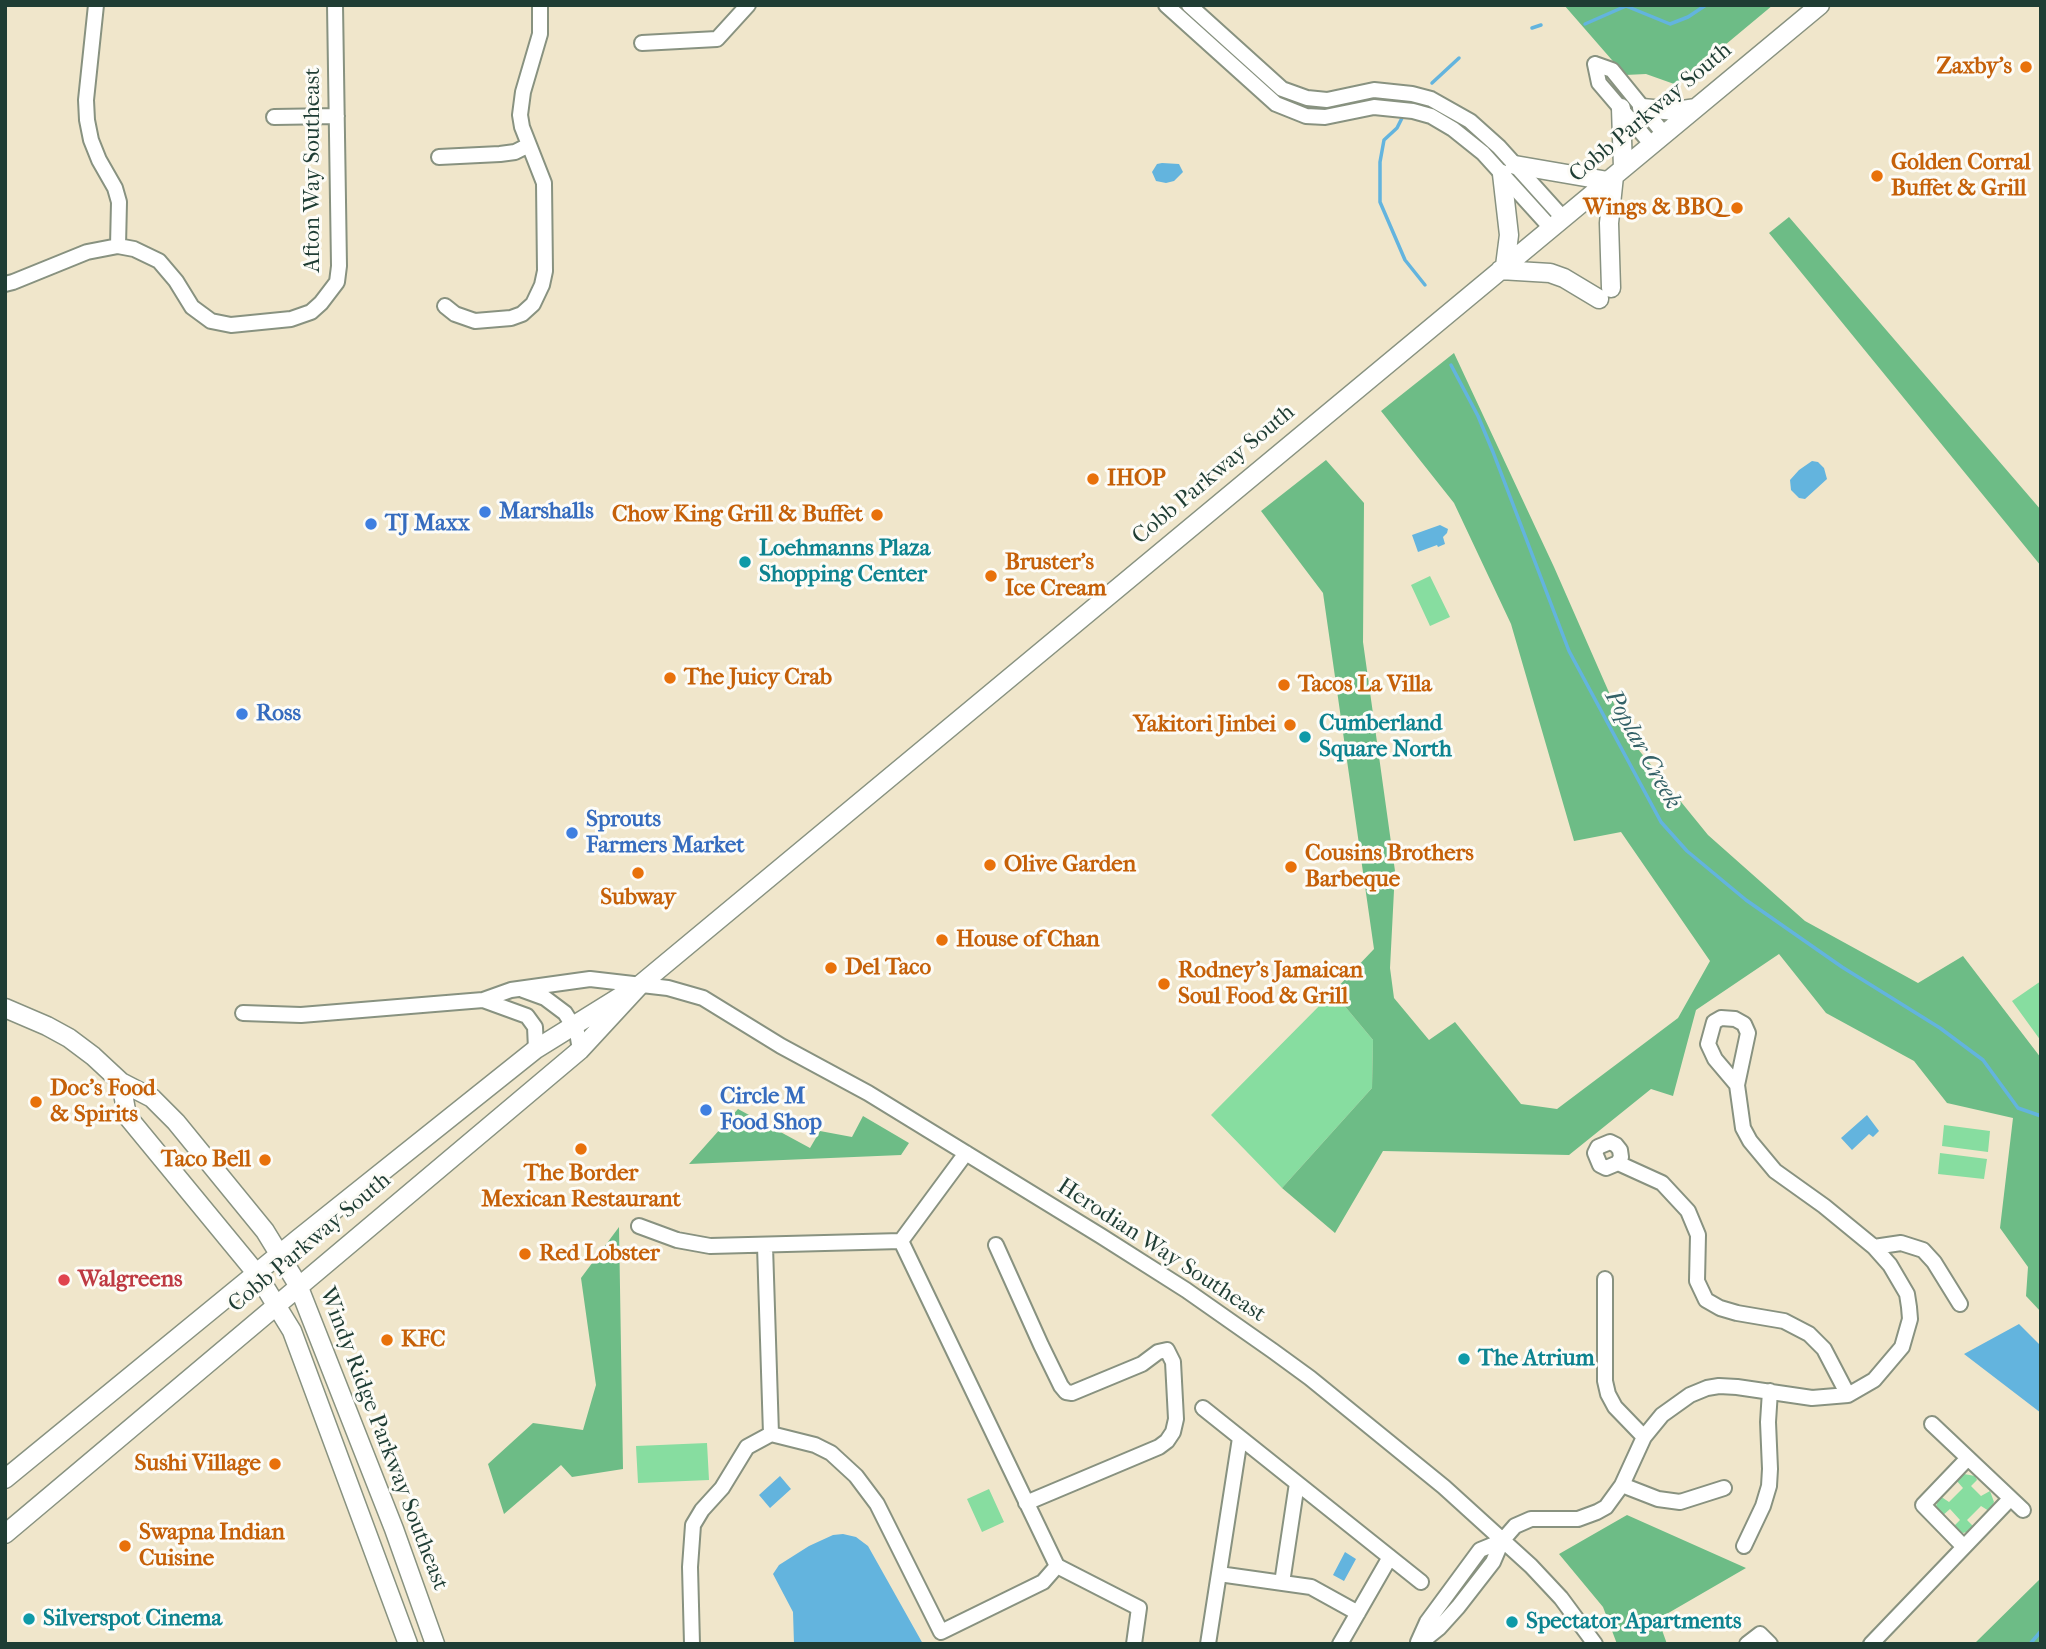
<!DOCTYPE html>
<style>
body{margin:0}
#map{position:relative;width:2046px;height:1649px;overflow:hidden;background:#f0e6cb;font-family:"IM FELL French Canon",serif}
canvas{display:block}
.frame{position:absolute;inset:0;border:7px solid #1f3d34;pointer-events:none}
</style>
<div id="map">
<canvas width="2046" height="1649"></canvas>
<div class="frame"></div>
</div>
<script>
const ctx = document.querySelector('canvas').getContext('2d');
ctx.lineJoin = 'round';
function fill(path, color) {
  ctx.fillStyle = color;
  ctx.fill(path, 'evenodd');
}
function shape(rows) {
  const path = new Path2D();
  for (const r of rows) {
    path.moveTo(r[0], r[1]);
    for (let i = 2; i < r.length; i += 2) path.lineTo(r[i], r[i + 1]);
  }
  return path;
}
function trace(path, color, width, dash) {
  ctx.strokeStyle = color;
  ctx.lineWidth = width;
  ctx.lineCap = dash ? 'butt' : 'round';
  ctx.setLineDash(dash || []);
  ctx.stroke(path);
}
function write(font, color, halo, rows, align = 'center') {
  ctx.font = font + ' "IM FELL French Canon",serif';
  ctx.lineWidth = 6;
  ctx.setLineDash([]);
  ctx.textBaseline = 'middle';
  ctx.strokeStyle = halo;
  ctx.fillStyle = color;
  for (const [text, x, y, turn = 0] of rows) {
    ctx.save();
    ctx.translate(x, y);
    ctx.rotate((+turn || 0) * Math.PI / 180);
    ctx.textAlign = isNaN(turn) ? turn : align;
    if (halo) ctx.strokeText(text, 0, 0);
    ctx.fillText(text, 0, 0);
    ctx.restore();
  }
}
const green = shape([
 [1430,576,1450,617,1430,626,1411,585],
 [2041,981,2041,1041,2012,1001],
 [1333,992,1373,1040,1372,1088,1282,1188,1211,1115],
 [1944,1125,1990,1131,1988,1152,1942,1146],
 [1940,1153,1987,1159,1984,1179,1938,1174],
 [707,1443,709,1480,638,1483,636,1446],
 [1964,1474,1975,1476,1977,1480,1971,1486,1981,1496,1990,1491,1994,1502,1989,1511,1981,1506,1967,1520,1974,1527,1973,1530,1963,1533,1953,1527,1960,1520,1950,1509,1942,1516,1937,1511,1936,1506,1940,1496,1949,1502,1963,1488,1956,1480],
 [989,1489,1004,1522,982,1532,967,1499]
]);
const forest = shape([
 [1564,5,1773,5,1677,85,1646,74,1625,75],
 [1789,217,2041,510,2041,566,1769,233],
 [1454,353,1554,567,1629,738,1708,835,1805,921,1918,983,1963,956,2041,1058,2041,1312,2026,1296,2028,1267,2000,1228,2013,1118,1947,1103,1914,1061,1826,1013,1779,954,1696,1010,1673,1096,1651,1089,1569,1155,1383,1151,1335,1233,1282,1188,1372,1088,1373,1040,1333,992,1374,949,1323,593,1261,511,1326,460,1364,503,1363,642,1395,871,1390,968,1394,998,1429,1040,1455,1022,1521,1104,1557,1109,1678,1018,1710,961,1621,832,1574,841,1511,624,1454,503,1381,411],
 [738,1109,810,1148,820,1131,852,1137,863,1116,909,1143,901,1155,689,1164],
 [619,1227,623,1469,572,1477,561,1465,504,1514,488,1464,533,1423,583,1430,596,1385,581,1278],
 [1627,1515,1746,1568,1658,1619,1667,1644,1617,1644,1603,1607,1559,1554],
 [2041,1578,2041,1644,1974,1644]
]);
const water = shape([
 [1162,163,1179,164,1183,172,1174,181,1166,183,1156,181,1152,172,1157,164],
 [1812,461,1818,462,1824,468,1827,479,1805,499,1799,498,1791,490,1790,480,1799,470],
 [1440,525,1448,529,1447,533,1443,537,1445,544,1438,547,1437,545,1418,552,1412,535],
 [1867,1115,1879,1131,1873,1137,1869,1134,1852,1150,1841,1138],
 [2019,1324,2041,1346,2041,1413,1964,1354],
 [780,1476,791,1489,770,1508,759,1495],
 [843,1534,856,1537,868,1546,923,1644,794,1644,793,1612,773,1574,779,1565,809,1546,833,1535],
 [1345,1552,1356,1559,1344,1581,1333,1575]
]);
const stream = shape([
 [1585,24,1626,6,1670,24,1688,17,1706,5],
 [1532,28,1541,25],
 [1432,83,1459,58],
 [1403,116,1397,128,1384,140,1380,162,1380,202,1405,260,1425,285],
 [1451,365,1478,416,1493,452,1569,651,1661,822,1687,851,1746,900,1842,967,1940,1028,1983,1060,2018,1108,2041,1116],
 [2030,1644,2041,1631]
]);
const minor = shape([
 [96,5,86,100,87,120,91,140,99,160,115,188,119,202,118,246],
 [1166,5,1276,104,1306,116,1325,117,1374,107,1413,111,1431,116,1453,129,1483,153,1551,228],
 [1189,5,1282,89,1307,98,1327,100,1374,90,1412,94,1431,99,1470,121,1499,147,1563,218],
 [642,43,717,39,748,5],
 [1595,64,1599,83,1652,145],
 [1595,64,1612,70,1664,134],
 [274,117,337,116],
 [439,157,500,154,515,152,529,145],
 [5,284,13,282,87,252,118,246,134,249,159,261,176,281,192,307,211,321,231,325,291,319,311,312,321,303,337,282,339,266,335,5],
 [445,306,455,314,475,321,511,318,522,314,533,304,542,285,545,271,544,183,522,127,520,115,523,92,540,34,540,5],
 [523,990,545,998,565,1013,577,1032,580,1050],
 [483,1000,527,1016,535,1027,536,1049],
 [243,1013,301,1015,483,1000,511,990,590,979,668,988,703,998,781,1046,868,1093,1101,1236,1186,1290,1273,1351,1310,1378,1444,1487,1531,1566,1561,1598,1595,1644],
 [1618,1163,1621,1157,1620,1150,1616,1145,1610,1142,1598,1147,1595,1153,1600,1165,1606,1168,1618,1163,1662,1183,1688,1211,1698,1235,1697,1281,1706,1300,1720,1308,1737,1313,1784,1321,1809,1334,1824,1349,1848,1395],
 [639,1226,677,1240,710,1246,901,1241],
 [901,1241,1057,1566,1139,1608,1134,1644],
 [901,1241,966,1153],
 [996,1245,1041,1345,1061,1386,1066,1392,1072,1393,1142,1364,1158,1352,1167,1350,1173,1362,1176,1419,1173,1432,1167,1441,1159,1447,1026,1503],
 [765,1246,771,1434],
 [1874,1247,1901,1243,1923,1250,1934,1262,1960,1304],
 [1605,1279,1605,1381,1608,1394,1615,1407,1644,1437],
 [1203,1408,1421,1582],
 [1932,1424,2023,1510],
 [771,1434,815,1445,831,1453,856,1476,877,1504,941,1632,1043,1582,1057,1566],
 [1622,1485,1658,1499,1680,1502,1724,1488],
 [1744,1546,1763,1506,1769,1486,1770,1469,1768,1422,1770,1391],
 [1964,1547,1923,1505,1968,1458],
 [1219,1574,1311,1587,1358,1613],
 [1282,1583,1297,1483],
 [1418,1642,1427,1622,1480,1550,1502,1541],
 [692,1644,690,1567,693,1525,702,1510,722,1488,747,1447,771,1434],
 [1208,1644,1240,1438],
 [1340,1644,1390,1557],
 [1419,1644,1439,1628,1458,1607,1493,1562,1502,1541,1515,1526,1531,1519,1578,1519,1597,1512,1606,1507,1622,1485,1644,1437,1662,1415,1690,1395,1707,1388,1719,1386,1737,1387,1812,1398,1848,1395,1874,1380,1902,1347,1910,1319,1909,1307,1907,1294,1890,1265,1874,1247,1824,1206,1775,1171,1750,1141,1743,1128,1737,1085,1748,1033,1744,1024,1735,1019,1721,1018,1714,1022,1708,1044,1715,1059,1737,1085],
 [1747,1644,1760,1634,1770,1644],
 [1871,1644,2010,1499]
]);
const major = shape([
 [1621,108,1623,168],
 [1642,108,1676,111,1696,108],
 [1515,165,1608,181],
 [1502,174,1509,235,1505,266],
 [1500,270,1550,273,1564,278,1599,299],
 [1611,288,1609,223,1614,176],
 [5,1008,47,1026,69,1038,93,1056,121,1082,152,1098,176,1122,265,1231,298,1285,394,1529,435,1644],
 [121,1082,127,1116,257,1274,292,1331,408,1644],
 [5,1479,298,1239,536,1049,623,995],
 [5,1534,580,1050,641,984,1820,5]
]);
const markers = [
 [2026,67,7,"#e8710a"],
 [1877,176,7,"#e8710a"],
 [1737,208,7,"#e8710a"],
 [1093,479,7,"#e8710a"],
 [485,512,7,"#3f7fe0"],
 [877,515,7,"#e8710a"],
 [371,524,7,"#3f7fe0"],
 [745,562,7,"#0f9aa8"],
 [991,576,7,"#e8710a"],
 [670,678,7,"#e8710a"],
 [1284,685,7,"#e8710a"],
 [242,714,7,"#3f7fe0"],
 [1290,725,7,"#e8710a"],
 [1305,737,7,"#0f9aa8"],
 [572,833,7,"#3f7fe0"],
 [990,865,7,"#e8710a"],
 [1291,867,7,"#e8710a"],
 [638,873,7,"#e8710a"],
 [942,940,7,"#e8710a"],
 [831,968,7,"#e8710a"],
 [1164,984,7,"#e8710a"],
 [36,1102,7,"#e8710a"],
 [706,1110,7,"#3f7fe0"],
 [581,1149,7,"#e8710a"],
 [265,1160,7,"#e8710a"],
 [525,1254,7,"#e8710a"],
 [64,1280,7,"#e0444e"],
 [387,1340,7,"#e8710a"],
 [1464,1359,7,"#0f9aa8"],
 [275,1464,7,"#e8710a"],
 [125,1546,7,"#e8710a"],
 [29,1619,7,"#0f9aa8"],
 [1512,1622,7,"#0f9aa8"]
];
const foodNames = [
 ["Zaxby's",2012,67,"right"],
 ["Golden Corral",1891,163],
 ["Buffet & Grill",1891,189],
 ["Wings & BBQ",1723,208,"right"],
 ["IHOP",1107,479],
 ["Chow King Grill & Buffet",863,515,"right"],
 ["Bruster's",1005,563],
 ["Ice Cream",1005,589],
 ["The Juicy Crab",684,678],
 ["Tacos La Villa",1298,685],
 ["Yakitori Jinbei",1276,725,"right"],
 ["Cousins Brothers",1305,854],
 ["Barbeque",1305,880],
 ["Olive Garden",1004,865],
 ["Subway",638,898,"center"],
 ["House of Chan",956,940],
 ["Del Taco",845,968],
 ["Rodney's Jamaican",1178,971],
 ["Soul Food & Grill",1178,997],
 ["Doc's Food",50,1089],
 ["& Spirits",50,1115],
 ["Taco Bell",251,1160,"right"],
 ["The Border",581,1174,"center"],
 ["Mexican Restaurant",581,1200,"center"],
 ["Red Lobster",539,1254],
 ["KFC",401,1340],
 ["Sushi Village",261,1464,"right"],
 ["Swapna Indian",139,1533],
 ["Cuisine",139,1559]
];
const streetNames = [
 ["Cobb Parkway South",1651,113,-40],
 ["Afton Way Southeast",313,170,-90],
 ["Cobb Parkway South",1214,475,-40],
 ["Cobb Parkway South",310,1243,-40],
 ["Herodian Way Southeast",1161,1251,33],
 ["Windy Ridge Parkway Southeast",383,1439,69]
];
const shopNames = [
 ["Marshalls",499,512],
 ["TJ Maxx",385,524],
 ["Ross",256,714],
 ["Sprouts",586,820],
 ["Farmers Market",586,846],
 ["Circle M",720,1097],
 ["Food Shop",720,1123]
];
const cultureNames = [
 ["Loehmanns Plaza",759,549],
 ["Shopping Center",759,575],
 ["Cumberland",1319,724],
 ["Square North",1319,750],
 ["The Atrium",1478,1359],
 ["Silverspot Cinema",43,1619],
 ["Spectator Apartments",1526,1622]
];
const healthNames = [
 ["Walgreens",78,1280]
];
const waterNames = [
 ["Poplar Creek",1642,750,61]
];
fill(green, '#87dda0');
fill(forest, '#6dbc86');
fill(water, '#63b4de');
trace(stream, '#63b4de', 3.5);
trace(minor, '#889280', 18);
trace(major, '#889280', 21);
trace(minor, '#fff', 14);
trace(major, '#fff', 18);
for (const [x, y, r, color] of markers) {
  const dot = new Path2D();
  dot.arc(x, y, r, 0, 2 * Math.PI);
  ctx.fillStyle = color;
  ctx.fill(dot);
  trace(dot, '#fdfcf7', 2.5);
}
write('bold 23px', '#c56008', '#fdfcf7', foodNames, 'left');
write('23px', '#1f3d34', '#fdfcf7', streetNames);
write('bold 23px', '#366cbe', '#fdfcf7', shopNames, 'left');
write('bold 23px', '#0d838f', '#fdfcf7', cultureNames, 'left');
write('bold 23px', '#be3a42', '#fdfcf7', healthNames, 'left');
write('italic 24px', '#336167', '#fdfcf7', waterNames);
</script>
